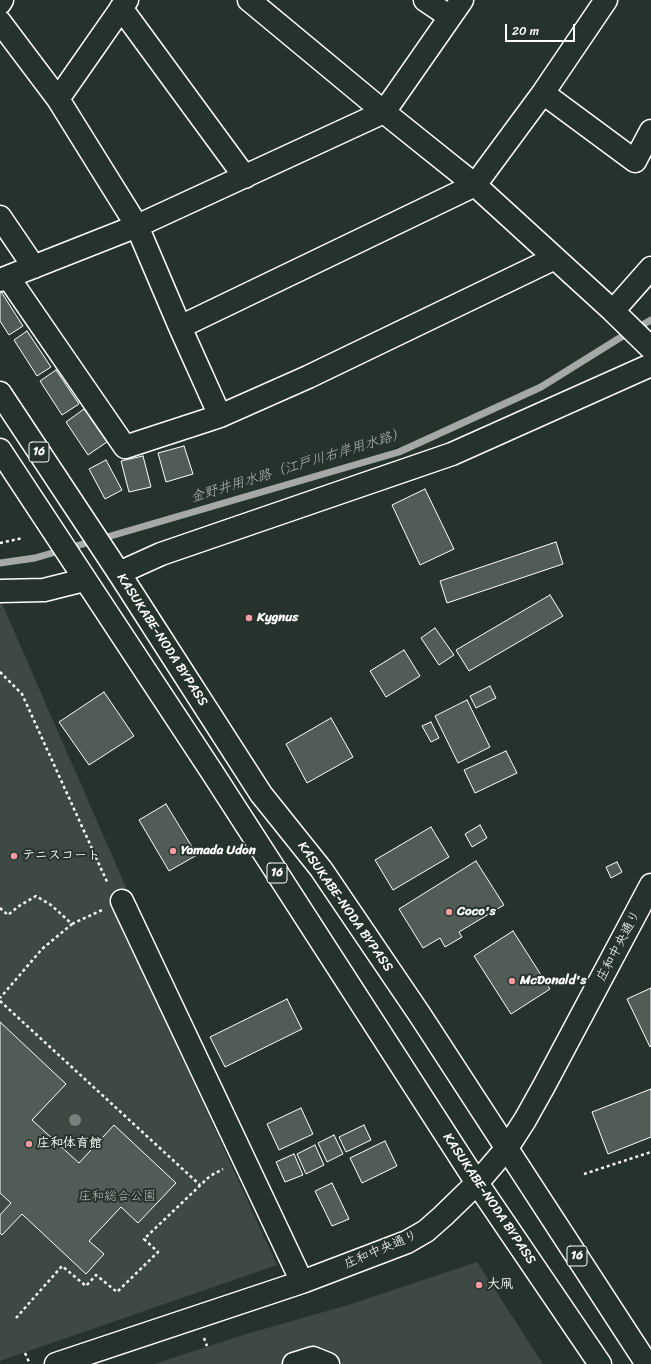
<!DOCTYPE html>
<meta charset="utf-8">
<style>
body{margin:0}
#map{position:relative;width:651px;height:1364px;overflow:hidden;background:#26332d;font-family:Sriracha,sans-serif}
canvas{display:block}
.scale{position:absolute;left:505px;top:24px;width:70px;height:18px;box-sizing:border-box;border:2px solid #fff;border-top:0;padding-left:5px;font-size:12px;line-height:14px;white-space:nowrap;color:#fff;-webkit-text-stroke:3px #26332d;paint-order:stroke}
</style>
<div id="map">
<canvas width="651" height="1364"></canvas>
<div class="scale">20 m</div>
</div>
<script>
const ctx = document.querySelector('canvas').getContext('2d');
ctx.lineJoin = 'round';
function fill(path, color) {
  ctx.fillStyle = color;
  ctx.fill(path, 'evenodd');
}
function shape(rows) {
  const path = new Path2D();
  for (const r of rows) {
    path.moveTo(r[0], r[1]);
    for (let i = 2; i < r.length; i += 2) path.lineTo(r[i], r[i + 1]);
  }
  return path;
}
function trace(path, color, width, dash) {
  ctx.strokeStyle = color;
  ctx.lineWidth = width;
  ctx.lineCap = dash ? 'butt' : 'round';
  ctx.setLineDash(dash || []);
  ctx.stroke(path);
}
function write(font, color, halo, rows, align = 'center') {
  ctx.font = font + ' Sriracha,"Klee One",sans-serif';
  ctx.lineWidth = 4;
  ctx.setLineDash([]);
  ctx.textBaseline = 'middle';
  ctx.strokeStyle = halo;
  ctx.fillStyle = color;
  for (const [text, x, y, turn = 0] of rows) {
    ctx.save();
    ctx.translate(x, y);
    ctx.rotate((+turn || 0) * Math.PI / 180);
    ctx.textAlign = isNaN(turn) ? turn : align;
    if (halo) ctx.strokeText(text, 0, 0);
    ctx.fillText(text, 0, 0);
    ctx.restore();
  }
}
const green = shape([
 [0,599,128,892,110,900,277,1265,0,1361],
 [477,1262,543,1364,154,1364,243,1335,348,1305]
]);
const stream = shape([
 [0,563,35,558,399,452,541,387,618,339,651,320]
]);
const building = shape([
 [0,290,23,326,9,335,0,321,0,290],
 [27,331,51,367,37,376,14,340,27,331],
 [56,370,79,404,62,415,40,381,56,370],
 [84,409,107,442,88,455,66,422,84,409],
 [184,446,193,474,166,482,158,453,184,446],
 [143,456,151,487,129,492,121,461,143,456],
 [106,460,122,490,105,499,89,469,106,460],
 [425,489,454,549,420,565,392,505,425,489],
 [556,542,563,564,447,603,440,581,556,542],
 [550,595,563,616,469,671,456,650,550,595],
 [435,628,454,655,439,665,421,638,435,628],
 [404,650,420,676,386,697,370,671,404,650],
 [490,686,496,698,476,708,470,696,490,686],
 [104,692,134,736,89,765,59,722,104,692],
 [467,700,490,747,458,763,435,716,467,700],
 [331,718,353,757,307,783,286,744,331,718],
 [431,722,439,738,431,742,422,726,431,722],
 [506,751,517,773,475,793,464,770,506,751],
 [166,804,197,855,169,871,139,820,166,804],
 [480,825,487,838,472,847,465,834,480,825],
 [431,827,449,857,393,890,375,860,431,827],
 [476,861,504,905,459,932,462,937,445,947,440,938,423,948,399,909,476,861],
 [617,862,622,872,611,878,606,867,617,862],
 [513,931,550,989,511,1014,474,956,513,931],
 [651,988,651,1046,650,1047,627,999,651,988],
 [287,999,302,1029,225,1067,210,1037,287,999],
 [0,1022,66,1084,32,1120,79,1163,114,1125,176,1183,138,1223,121,1207,89,1241,104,1254,86,1274,22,1214,2,1235,0,1233,0,1215,11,1203,0,1193,0,1022],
 [651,1089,651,1137,608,1154,592,1112,651,1089],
 [301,1108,313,1134,279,1150,267,1124,301,1108],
 [364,1125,371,1140,346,1152,339,1137,364,1125],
 [334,1135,343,1154,327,1162,318,1143,334,1135],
 [385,1141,397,1166,362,1183,350,1158,385,1141],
 [315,1145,324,1165,306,1174,297,1154,315,1145],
 [294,1154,303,1175,285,1182,276,1162,294,1154],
 [332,1183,349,1219,332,1226,315,1191,332,1183]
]);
const path = shape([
 [0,543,23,538],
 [0,672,22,694,108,884],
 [0,908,8,915,19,906,36,896,51,905,72,924,42,949,0,998],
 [72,924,102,910],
 [0,1001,200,1185],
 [584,1174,651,1152],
 [16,1318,62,1266,86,1286,96,1275,117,1292,158,1252,144,1239,210,1176,223,1169],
 [204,1338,207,1346],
 [25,1353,30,1364]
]);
const minor = shape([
 [249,0,384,112,475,185,613,311,651,348],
 [425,0,450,17],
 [0,3,2,0],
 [121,8,245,177],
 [0,22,58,99,137,226,180,327,220,416,308,377,555,258],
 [543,93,635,161,651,131],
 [58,99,127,0],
 [0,217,34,267],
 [8,277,125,447,220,416],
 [0,280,137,226,384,112,462,0],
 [613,311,651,268],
 [180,327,475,185,543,93,606,0],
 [119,573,161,554,452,454,651,365],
 [0,591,44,590,84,580],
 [122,901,302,1282],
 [56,1364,302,1282,407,1242,426,1231,443,1216,477,1183,507,1148,525,1120,544,1086,651,885],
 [294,1364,313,1358,328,1364]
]);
const highway = shape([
 [0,393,119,573,261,794,321,869,420,1015,647,1364],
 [0,450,212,772,477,1183,600,1364]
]);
const trees = [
 [75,1120]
];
const markers = [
 [249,618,4,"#ff9aa2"],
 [173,851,4,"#ff9aa2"],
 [14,856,4,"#ff9aa2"],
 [449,912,4,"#ff9aa2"],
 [512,981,4,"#ff9aa2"],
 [29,1144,4,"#ff9aa2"],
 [479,1285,4,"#ff9aa2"]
];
const shields = [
 [39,452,20],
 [277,873,20],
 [577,1256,20]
];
const shieldNames = [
 ["16",39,452],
 ["16",277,873],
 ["16",577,1256]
];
const poiNames = [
 ["Kygnus",257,618],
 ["Yamada Udon",181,851],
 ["テニスコート",22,856],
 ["Coco's",457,912],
 ["McDonald's",520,981],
 ["庄和体育館",37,1144],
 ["大凧",487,1285]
];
const streetNames = [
 ["KASUKABE-NODA BYPASS",162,640,57],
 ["KASUKABE-NODA BYPASS",345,907,55],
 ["庄和中央通り",619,946,-62],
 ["KASUKABE-NODA BYPASS",489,1199,56],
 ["庄和中央通り",381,1250,-23]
];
const parkNames = [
 ["庄和総合公園",117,1197]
];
const waterNames = [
 ["金野井用水路（江戸川右岸用水路）",298,466,-17]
];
fill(green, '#3e4944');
trace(stream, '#a4a9a7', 7);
fill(building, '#515c57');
trace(building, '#fff', 1);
trace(minor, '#fff', 25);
trace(highway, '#fff', 25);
trace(path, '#fff', 2.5, [3, 3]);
trace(minor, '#26332d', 22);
trace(highway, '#26332d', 22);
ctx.fillStyle = '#78807d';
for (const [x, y] of trees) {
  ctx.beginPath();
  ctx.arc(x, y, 6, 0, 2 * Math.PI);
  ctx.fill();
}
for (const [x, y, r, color] of markers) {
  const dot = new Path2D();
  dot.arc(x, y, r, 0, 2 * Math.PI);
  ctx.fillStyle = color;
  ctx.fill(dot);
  trace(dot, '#26332d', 1.5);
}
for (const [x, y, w] of shields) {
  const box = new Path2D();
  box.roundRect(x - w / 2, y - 10, w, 20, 3);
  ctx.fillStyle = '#26332d';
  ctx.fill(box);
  trace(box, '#fff', 1);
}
write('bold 12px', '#fff', null, shieldNames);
write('bold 13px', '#fff', '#26332d', poiNames, 'left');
write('13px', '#fff', '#26332d', streetNames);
write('13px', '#bbbfbe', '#26332d', parkNames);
write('italic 14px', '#b3b8b6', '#26332d', waterNames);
</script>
